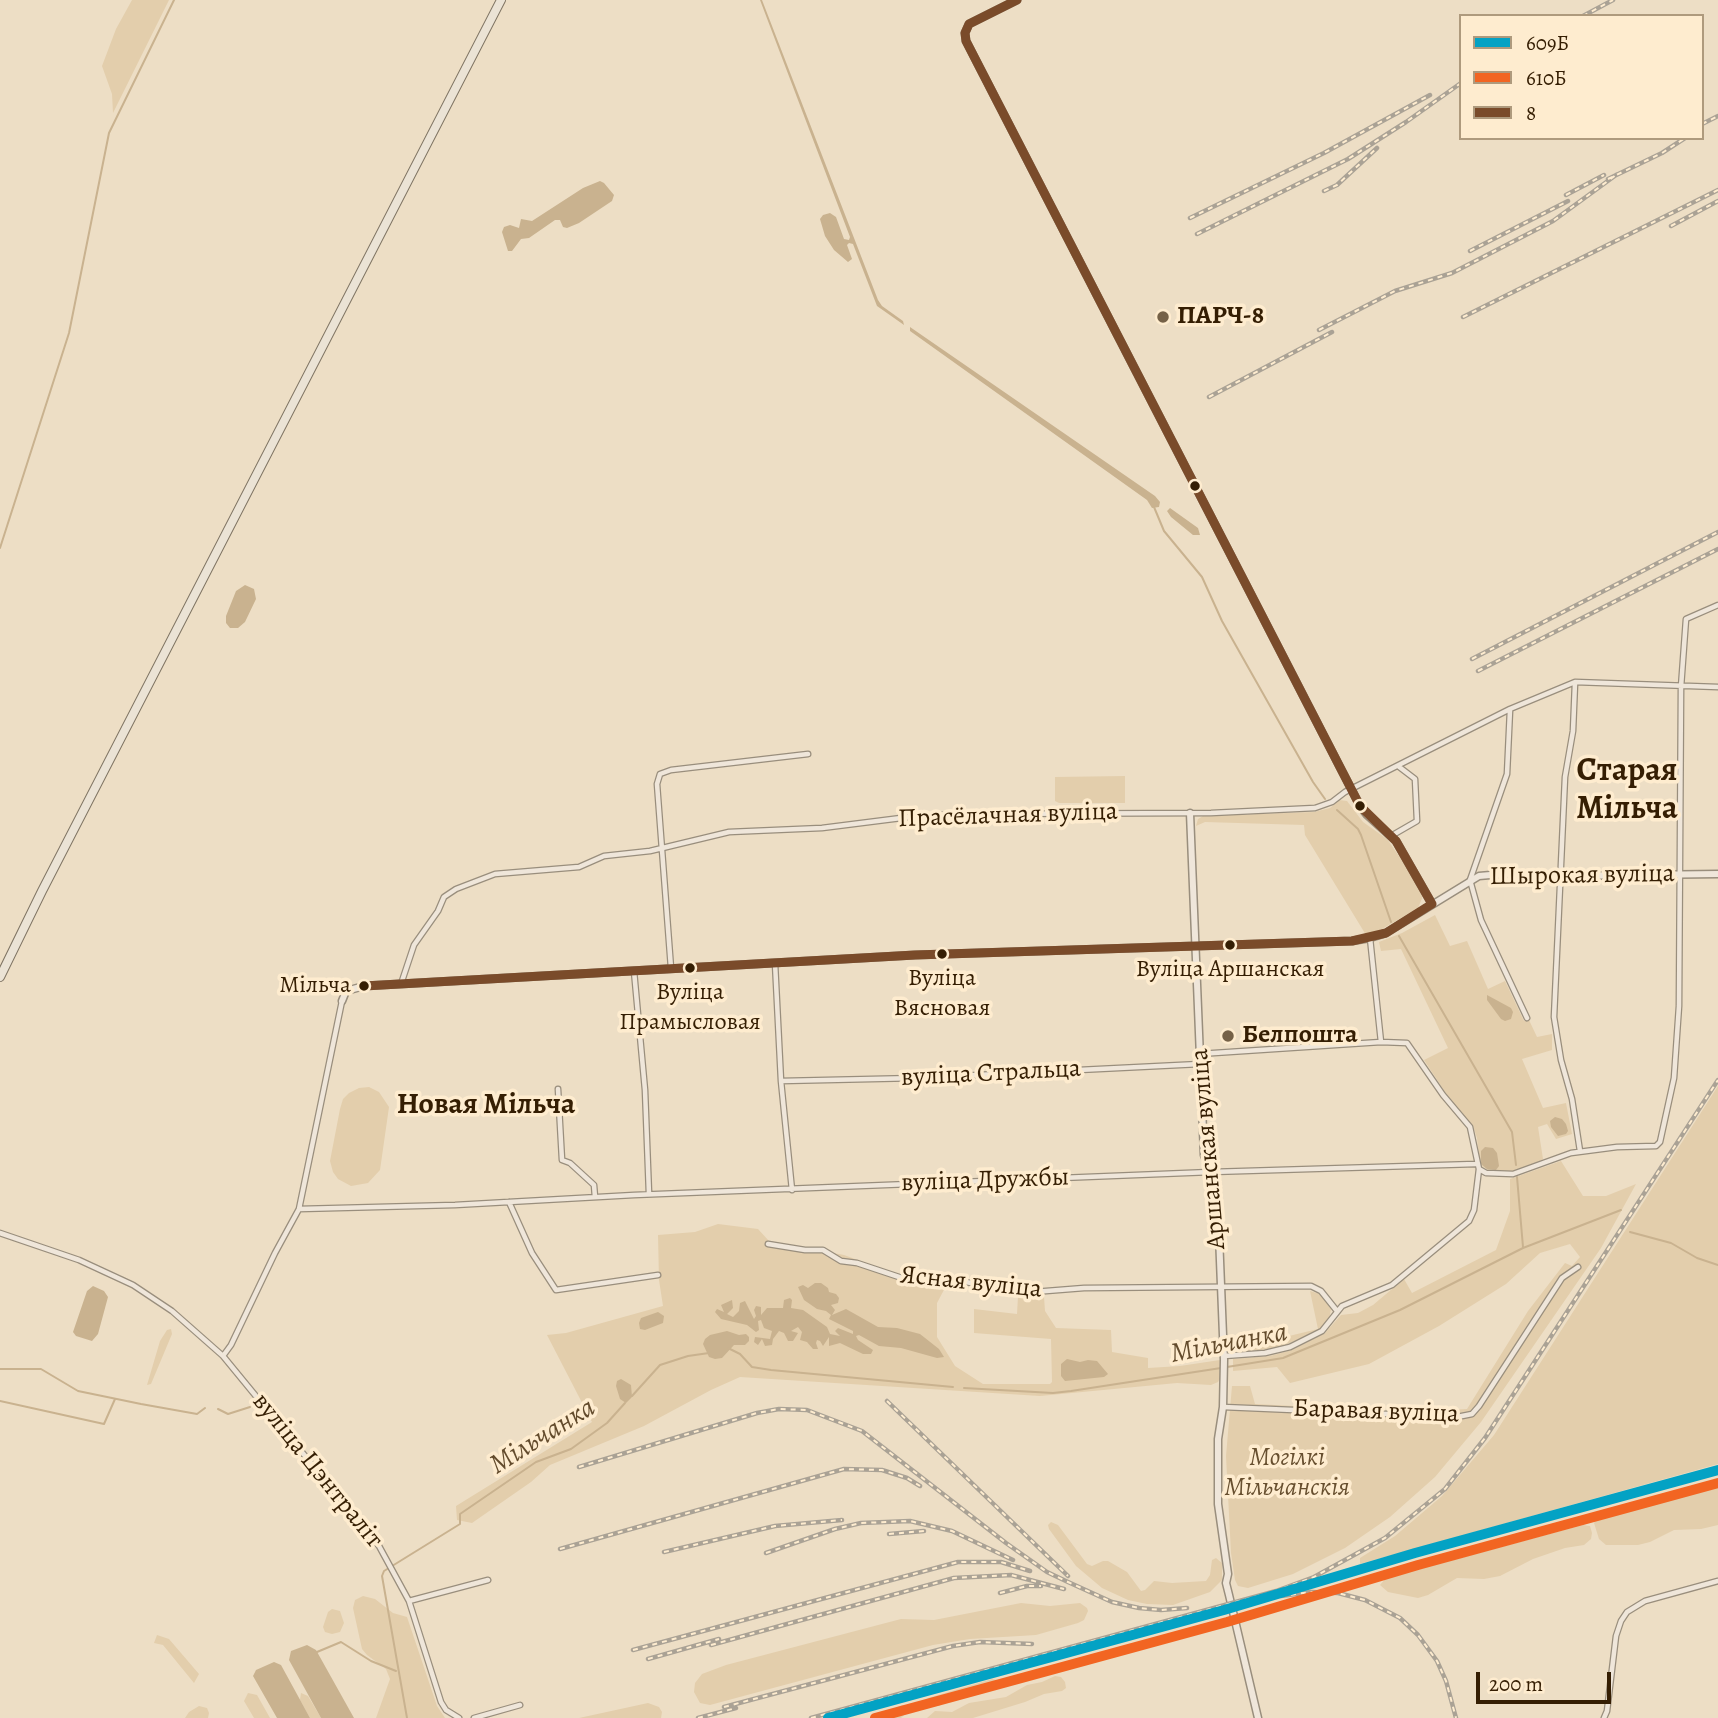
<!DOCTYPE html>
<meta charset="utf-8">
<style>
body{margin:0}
#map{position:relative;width:1718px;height:1718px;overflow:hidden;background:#eddec5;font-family:Alegreya,serif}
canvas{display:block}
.legend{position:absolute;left:1459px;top:14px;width:245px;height:126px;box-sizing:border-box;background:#feeccf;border:2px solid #ae9a7d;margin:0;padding:9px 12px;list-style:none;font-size:21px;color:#351e03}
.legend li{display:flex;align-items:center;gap:14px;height:35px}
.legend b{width:35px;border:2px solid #ae9a7d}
.scale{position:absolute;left:1476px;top:1672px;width:135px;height:32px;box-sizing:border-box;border:4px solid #351e03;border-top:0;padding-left:9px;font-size:21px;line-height:24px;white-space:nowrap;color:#351e03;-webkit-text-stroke:5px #feeccf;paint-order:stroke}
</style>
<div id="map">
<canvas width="1718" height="1718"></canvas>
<ul class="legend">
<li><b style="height:9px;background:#03a2c4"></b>609Б</li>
<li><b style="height:9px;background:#f26522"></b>610Б</li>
<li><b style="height:9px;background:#7a4b2a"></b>8</li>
</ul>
<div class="scale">200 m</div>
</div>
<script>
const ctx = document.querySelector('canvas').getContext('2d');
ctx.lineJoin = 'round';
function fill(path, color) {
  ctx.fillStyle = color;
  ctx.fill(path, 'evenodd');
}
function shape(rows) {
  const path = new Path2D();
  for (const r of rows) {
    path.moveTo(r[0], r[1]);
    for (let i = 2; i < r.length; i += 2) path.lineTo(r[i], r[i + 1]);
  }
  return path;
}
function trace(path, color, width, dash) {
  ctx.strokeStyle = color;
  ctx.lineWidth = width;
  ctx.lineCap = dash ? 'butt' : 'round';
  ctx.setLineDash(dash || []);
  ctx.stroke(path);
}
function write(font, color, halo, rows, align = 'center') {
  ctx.font = font + ' Alegreya,serif';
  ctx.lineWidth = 7;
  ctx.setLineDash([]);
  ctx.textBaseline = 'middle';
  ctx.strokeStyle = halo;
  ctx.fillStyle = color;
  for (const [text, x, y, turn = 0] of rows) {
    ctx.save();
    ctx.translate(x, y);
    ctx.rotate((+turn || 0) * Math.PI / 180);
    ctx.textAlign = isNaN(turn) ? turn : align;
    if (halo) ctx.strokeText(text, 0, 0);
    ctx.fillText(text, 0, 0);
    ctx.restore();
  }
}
const green = shape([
 [132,0,169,0,113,113,112,94,102,66,116,29],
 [1125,776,1125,803,1059,803,1055,801,1055,777],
 [1339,800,1347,801,1363,822,1387,839,1406,866,1423,896,1418,908,1382,929,1366,935,1305,835,1304,825,1205,822,1196,826,1198,819,1203,816,1314,812,1330,808],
 [1435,915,1450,946,1467,941,1488,989,1505,981,1524,1021,1529,1020,1537,1037,1552,1034,1552,1050,1522,1059,1543,1108,1566,1103,1572,1134,1556,1139,1547,1124,1538,1127,1543,1159,1534,1165,1515,1171,1504,1172,1489,1171,1480,1165,1477,1138,1473,1126,1447,1095,1424,1060,1448,1048,1401,949,1381,951,1379,942,1402,933],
 [1718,1086,1718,1464,1360,1564,1360,1558,1395,1536,1442,1496,1494,1435],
 [369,1087,379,1092,389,1107,380,1170,368,1183,351,1186,338,1179,333,1172,330,1161,340,1109,343,1099,349,1093,359,1088],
 [1561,1161,1583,1196,1606,1196,1636,1184,1601,1248,1481,1422,1435,1477,1390,1517,1345,1548,1293,1574,1248,1588,1238,1586,1235,1580,1231,1553,1226,1456,1232,1386,1250,1386,1255,1404,1413,1412,1467,1409,1528,1311,1565,1263,1572,1266,1580,1257,1570,1244,1540,1253,1506,1284,1439,1326,1369,1364,1290,1383,1277,1367,1233,1371,1233,1359,1270,1356,1292,1350,1325,1333,1341,1315,1358,1313,1373,1305,1404,1279,1412,1293,1496,1250,1510,1211,1510,1179],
 [718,1224,758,1229,769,1241,844,1255,896,1274,946,1278,946,1286,937,1303,937,1337,955,1366,983,1384,1050,1384,1052,1382,1051,1339,974,1333,974,1309,1017,1314,1018,1297,1044,1297,1045,1311,1056,1328,1111,1330,1112,1352,1148,1358,1148,1368,1180,1366,1220,1360,1221,1377,1218,1382,1211,1385,1177,1383,1040,1396,740,1377,711,1390,644,1426,550,1465,531,1482,472,1523,457,1520,456,1506,592,1422,547,1335,566,1333,663,1306,659,1280,658,1235,695,1232],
 [1310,1291,1320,1294,1331,1309,1329,1320,1323,1328,1279,1348,1229,1353,1227,1351,1318,1329],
 [171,1329,172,1334,151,1384,147,1385,160,1341,167,1330],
 [1718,1484,1718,1525,1701,1529,1674,1530,1650,1542,1638,1545,1606,1545,1599,1539,1594,1523,1597,1518],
 [1051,1522,1058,1525,1087,1564,1092,1566,1103,1561,1108,1561,1127,1572,1141,1591,1145,1590,1154,1581,1172,1583,1206,1581,1210,1575,1212,1560,1216,1558,1222,1563,1222,1580,1210,1592,1173,1605,1147,1604,1128,1600,1102,1588,1076,1566,1049,1529,1048,1525],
 [1583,1525,1590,1526,1592,1533,1591,1539,1584,1545,1565,1548,1533,1559,1500,1576,1484,1579,1457,1578,1428,1595,1418,1598,1388,1592,1380,1585,1386,1578],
 [363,1596,375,1599,393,1613,407,1617,437,1706,445,1718,376,1718,390,1679,386,1669,367,1655,362,1649,353,1608,355,1600],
 [1021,1603,1050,1606,1080,1603,1087,1608,1088,1611,1084,1620,1078,1623,1036,1635,970,1639,933,1645,710,1705,700,1703,694,1692,695,1683,702,1674,726,1665,901,1619,934,1620],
 [332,1609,340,1611,344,1623,340,1632,332,1634,325,1632,323,1627,328,1612],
 [157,1635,169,1639,199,1674,194,1683,163,1645,154,1643],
 [1055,1676,1061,1677,1065,1682,1066,1688,1062,1691,1044,1694,1025,1702,973,1718,927,1718,935,1711,952,1712,969,1703,1006,1697,1027,1685,1042,1682],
 [992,1679,997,1680,995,1685,980,1689,974,1695,959,1694,939,1706,930,1705,925,1702,928,1698],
 [248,1693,257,1695,270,1718,254,1718,244,1701],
 [301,1693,308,1696,321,1718,310,1718,300,1700],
 [648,1703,659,1707,662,1712,661,1718,579,1718],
 [902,1705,908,1706,906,1713,901,1718,887,1718,891,1710],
 [199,1706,207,1708,209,1713,208,1718,185,1718,189,1712]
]);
const water = shape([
 [760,0,762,0,878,300,882,306,903,321,904,325,877,306,853,244,849,243,847,245,852,259,848,262,834,250,825,236,820,219,823,215,830,213,836,217,844,239,849,240,850,237],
 [600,181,604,183,614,195,612,201,579,223,567,228,563,227,560,220,555,220,529,238,521,239,512,251,508,251,502,232,504,227,510,225,519,228,521,219,532,221,583,188],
 [910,327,1155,496,1160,502,1159,507,1152,508,1147,500,910,331],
 [1170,508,1198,528,1200,535,1193,535,1171,517,1167,511],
 [245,585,254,589,256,599,245,622,238,628,230,628,226,623,226,616,236,591],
 [1487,995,1511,1008,1513,1012,1511,1019,1505,1021,1501,1019,1487,1000],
 [1555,1117,1562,1119,1566,1124,1568,1131,1566,1134,1558,1136,1551,1127,1550,1121],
 [1485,1147,1493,1148,1497,1153,1499,1166,1496,1170,1487,1169,1481,1164,1481,1151],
 [815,1283,821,1283,828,1288,829,1292,836,1294,839,1298,838,1303,831,1305,835,1310,832,1315,846,1309,878,1327,897,1328,920,1334,939,1349,944,1357,937,1358,901,1348,879,1346,859,1335,856,1336,858,1340,873,1350,871,1354,863,1354,840,1343,829,1346,829,1337,823,1346,820,1341,817,1340,816,1343,818,1349,813,1349,807,1342,800,1340,802,1332,798,1327,791,1331,798,1333,793,1341,788,1341,784,1333,779,1331,773,1339,772,1345,765,1346,762,1339,758,1345,754,1342,755,1337,770,1339,772,1331,764,1328,761,1320,758,1321,759,1330,756,1332,747,1325,721,1319,715,1312,717,1309,724,1312,721,1305,732,1300,733,1308,727,1314,733,1317,739,1311,740,1303,745,1301,754,1319,756,1316,754,1310,756,1306,761,1307,761,1315,767,1308,783,1308,784,1300,790,1298,792,1300,791,1308,803,1310,827,1327,830,1334,840,1336,835,1331,838,1328,853,1334,853,1331,829,1319,831,1315,826,1311,817,1309,804,1300,798,1287,803,1285,808,1288],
 [93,1286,104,1291,108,1297,98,1334,92,1341,76,1336,73,1332,87,1291],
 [658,1312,664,1316,663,1323,645,1330,640,1329,639,1323,641,1318],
 [727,1331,739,1335,746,1334,749,1337,749,1341,745,1345,734,1345,722,1358,715,1359,709,1357,703,1344,705,1339,710,1335],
 [1067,1359,1080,1362,1088,1360,1097,1361,1108,1374,1104,1377,1065,1381,1061,1376,1061,1364],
 [621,1379,631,1385,632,1397,626,1403,620,1399,616,1386,617,1381],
 [307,1645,316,1650,354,1718,321,1718,289,1660,291,1651],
 [274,1662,281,1665,310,1718,277,1718,253,1676,256,1670]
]);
const stream = shape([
 [1154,507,1164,531,1202,577,1222,621,1313,782,1325,799],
 [0,548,69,333,109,133,174,0],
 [1337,810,1358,829,1361,835,1391,922],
 [1399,936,1512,1132,1516,1165],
 [1517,1177,1523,1247],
 [1630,1232,1671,1243,1697,1258,1718,1265],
 [728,1348,740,1354,752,1367,771,1370,953,1387],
 [1227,1367,1283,1358,1400,1310,1523,1248,1621,1210],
 [0,1369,41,1369,78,1391,141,1404,197,1414,205,1408],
 [964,1388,1053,1393,1071,1391,1221,1368],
 [632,1396,660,1365,688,1356,709,1353],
 [0,1401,104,1424,115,1399],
 [218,1409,228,1414,250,1407],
 [317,1652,341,1642,371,1661,396,1671],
 [407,1718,382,1576,384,1571,460,1524,460,1514,536,1462,571,1449,607,1423,625,1403]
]);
const minor = shape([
 [1575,683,1573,731,1565,777,1554,1017,1561,1060,1572,1099,1580,1151],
 [1510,710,1507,774,1470,880,1481,920,1527,1018],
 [1391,836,1417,821,1415,779,1398,766],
 [1370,938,1381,1042],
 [775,963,781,1081,792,1190],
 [671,968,657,784,660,774,671,770,808,754],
 [634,971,645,1090,649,1194],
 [401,984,414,945,438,911,444,897,456,889,495,874,579,867,604,856,650,851,729,832,822,828,909,817,959,814,1211,813,1315,808,1332,802,1345,792,1510,709,1575,682,1718,687],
 [1199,1054,1381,1042,1407,1043,1443,1095,1470,1127,1479,1169,1474,1210,1469,1221,1392,1285,1342,1306,1322,1331,1290,1347,1265,1353,1224,1356],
 [781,1081,917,1078,1200,1064],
 [558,1089,562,1160,570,1163,594,1185,595,1197],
 [1479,1169,1486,1173,1513,1174,1571,1153,1617,1147,1656,1146,1660,1142,1674,1078,1679,1006,1681,687,1686,619,1718,605],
 [509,1202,532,1253,556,1290,658,1275],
 [299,1209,455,1205,634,1195,1211,1172,1476,1164],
 [0,1233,79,1260,133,1285,172,1311,223,1356,379,1546,409,1601,441,1702,446,1710,459,1718],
 [768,1244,805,1250,823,1250,841,1261,857,1263,905,1279,961,1281,1021,1293,1084,1288,1311,1286,1321,1291,1337,1311],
 [223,1356,231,1345,275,1253,299,1209,342,1001],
 [1223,1407,1457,1417,1472,1414,1479,1406,1562,1278,1578,1267],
 [409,1601,488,1580],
 [474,1718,520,1705],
 [1604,1718,1607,1711,1616,1636,1621,1621,1627,1612,1645,1601,1718,1581]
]);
const tertiary = shape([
 [1017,0,969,24,965,33,966,41,1360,806,1367,815,1396,841,1432,904],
 [1190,813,1204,1155,1217,1186,1224,1360,1223,1407,1218,1439,1218,1504,1228,1574,1226,1583,1229,1595,1258,1718],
 [342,1001,346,991,364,986,915,955,1352,941,1370,938,1386,933,1479,876,1513,873,1562,876,1718,874]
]);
const primary = shape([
 [0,977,42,891,501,0]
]);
const rail = shape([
 [1583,16,1613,0],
 [1702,124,1718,116],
 [1608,179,1662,153,1685,138],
 [1324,191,1337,185,1377,148],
 [1566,195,1604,175],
 [1190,218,1324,153,1430,95],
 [1671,226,1718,201],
 [1197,234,1348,159,1406,122,1461,83],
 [1470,251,1568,201],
 [1463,317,1718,190],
 [1319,330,1395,291,1452,273,1553,221,1616,175],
 [1209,397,1332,332],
 [1472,659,1718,532],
 [1478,671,1718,549],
 [887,1401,1068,1576],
 [579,1467,757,1413,779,1409,807,1410,862,1431,1006,1543,1047,1572,1068,1582,1112,1602,1139,1608,1161,1610,1187,1608],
 [889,1534,924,1531],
 [560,1549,844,1469,882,1470,907,1478,920,1486],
 [664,1552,775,1526,842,1520],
 [766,1553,835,1529,861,1523,910,1521,952,1531,1013,1560],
 [1000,1593,1027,1586,1041,1586],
 [1281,1596,1311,1592,1338,1593,1365,1600,1400,1618,1418,1635,1437,1661,1446,1681,1456,1718],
 [711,1645,954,1578,1011,1575,1064,1589],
 [633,1650,958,1562,1001,1562,1030,1571],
 [648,1659,719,1639],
 [724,1707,953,1646,980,1642,1032,1644],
 [698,1718,736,1708],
 [811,1718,1276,1591,1314,1577,1385,1538,1445,1489,1485,1438,1718,1080]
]);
const bus1 = shape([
 [1017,0,969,24,965,33,966,41,1360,806,1396,841,1432,904],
 [364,986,915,955,1352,941,1386,933,1432,904]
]);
const rail1 = shape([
 [828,1718,1224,1610,1415,1553,1718,1470]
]);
const rail2 = shape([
 [875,1718,1227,1622,1418,1565,1718,1483]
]);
const markers = [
 [1163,317,7,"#756147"],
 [1195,486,6,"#351e03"],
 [1360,806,6,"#351e03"],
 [1230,945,6,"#351e03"],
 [942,954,6,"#351e03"],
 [690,968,6,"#351e03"],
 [364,986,6,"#351e03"],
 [1228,1036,7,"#756147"]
];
const busNames = [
 ["Вуліца Аршанская",1230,970],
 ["Вуліца",942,979],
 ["Вясновая",942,1009],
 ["Мільча",351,986,"right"],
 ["Вуліца",690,993],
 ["Прамысловая",690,1023]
];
const poiNames = [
 ["ПАРЧ-8",1177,317],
 ["Белпошта",1242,1036]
];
const streetNames = [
 ["Прасёлачная вуліца",1008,816,-2],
 ["Шырокая вуліца",1582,876,-1],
 ["вуліца Стральца",991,1074,-3],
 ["Аршанская вуліца",1209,1149,-95],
 ["вуліца Дружбы",985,1181,-2],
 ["Ясная вуліца",971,1283,6],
 ["Баравая вуліца",1376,1412,2],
 ["вуліца Цэнтраліт",317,1471,51]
];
const parkNames = [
 ["Могілкі",1287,1459],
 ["Мільчанскія",1287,1489]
];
const waterNames = [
 ["Мільчанка",1229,1344,-11],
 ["Мільчанка",543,1437,-32]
];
const quarterNames = [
 ["Новая Мільча",486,1106]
];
const districtNames = [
 ["Старая",1627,772],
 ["Мільча",1627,810]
];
fill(green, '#e3ceac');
fill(water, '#c9b28f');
trace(stream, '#c9b28f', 2);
trace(minor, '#998e7d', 7);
trace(tertiary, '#998e7d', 9);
trace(primary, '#7f7463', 10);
trace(minor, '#efe6da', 4.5);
trace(tertiary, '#efe6da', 6);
trace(primary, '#ebe3d5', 8);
trace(rail, '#aaa295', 4.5);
trace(rail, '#feeccf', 2, [5]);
trace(bus1, '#7a4b2a', 9);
trace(rail1, '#03a2c4', 10);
trace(rail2, '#f26522', 10);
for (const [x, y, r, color] of markers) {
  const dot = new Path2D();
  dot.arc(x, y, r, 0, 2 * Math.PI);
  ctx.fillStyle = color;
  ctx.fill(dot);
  trace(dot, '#feeccf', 2.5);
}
write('24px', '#351e03', '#feeccf', busNames);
write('bold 26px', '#351e03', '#feeccf', poiNames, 'left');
write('26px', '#351e03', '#feeccf', streetNames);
write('italic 26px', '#674f2f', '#feeccf', parkNames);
write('italic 28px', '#634b2c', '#feeccf', waterNames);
write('bold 30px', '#351e03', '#feeccf', quarterNames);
write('bold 33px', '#351e03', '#feeccf', districtNames);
</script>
